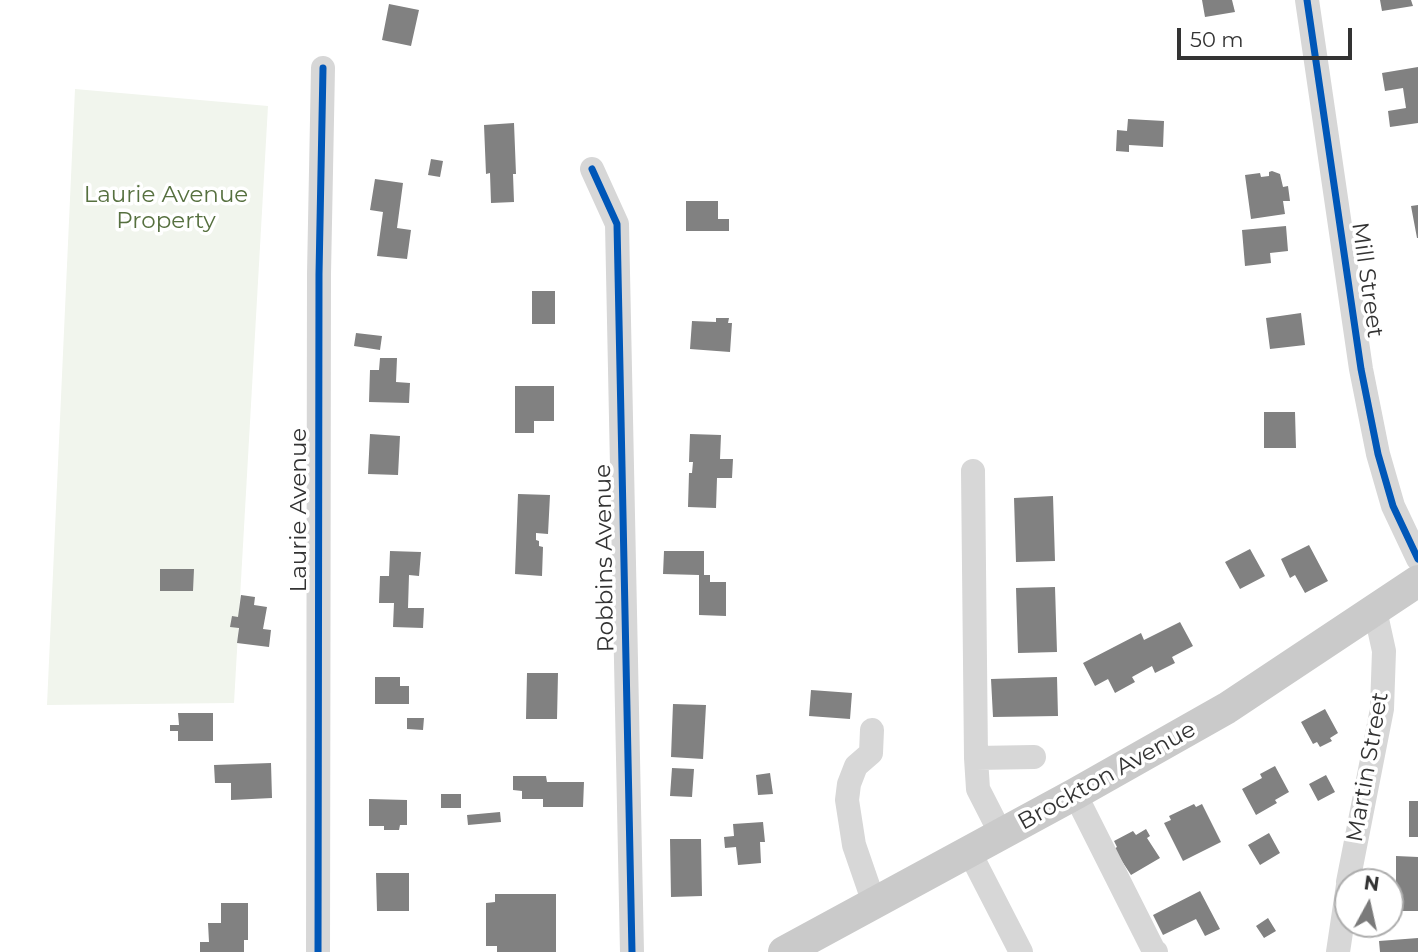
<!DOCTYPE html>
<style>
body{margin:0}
#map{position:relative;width:1418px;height:952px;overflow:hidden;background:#fff;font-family:Montserrat,sans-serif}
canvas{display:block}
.north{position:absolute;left:1334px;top:868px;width:70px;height:70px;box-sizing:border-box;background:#fff;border:2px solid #adadad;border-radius:50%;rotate:8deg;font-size:19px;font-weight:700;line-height:28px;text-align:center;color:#333}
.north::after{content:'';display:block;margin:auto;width:24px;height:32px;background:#7a7a7a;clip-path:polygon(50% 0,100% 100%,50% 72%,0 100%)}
.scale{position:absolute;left:1177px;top:28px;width:175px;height:32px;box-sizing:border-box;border:4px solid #333;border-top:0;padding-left:9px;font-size:21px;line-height:24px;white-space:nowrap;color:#333;-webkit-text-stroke:5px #fff;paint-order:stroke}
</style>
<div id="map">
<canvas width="1418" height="952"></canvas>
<div class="north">N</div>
<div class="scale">50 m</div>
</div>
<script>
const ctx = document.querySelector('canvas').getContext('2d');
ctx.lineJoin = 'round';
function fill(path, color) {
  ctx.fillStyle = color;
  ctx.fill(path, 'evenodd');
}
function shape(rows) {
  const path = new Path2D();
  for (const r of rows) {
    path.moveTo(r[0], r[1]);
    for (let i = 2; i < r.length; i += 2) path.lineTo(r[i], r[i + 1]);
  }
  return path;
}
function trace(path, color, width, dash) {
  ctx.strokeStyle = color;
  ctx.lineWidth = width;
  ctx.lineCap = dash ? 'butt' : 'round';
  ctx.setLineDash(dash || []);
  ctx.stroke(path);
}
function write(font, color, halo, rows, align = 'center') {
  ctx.font = font + ' Montserrat,sans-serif';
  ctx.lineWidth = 7;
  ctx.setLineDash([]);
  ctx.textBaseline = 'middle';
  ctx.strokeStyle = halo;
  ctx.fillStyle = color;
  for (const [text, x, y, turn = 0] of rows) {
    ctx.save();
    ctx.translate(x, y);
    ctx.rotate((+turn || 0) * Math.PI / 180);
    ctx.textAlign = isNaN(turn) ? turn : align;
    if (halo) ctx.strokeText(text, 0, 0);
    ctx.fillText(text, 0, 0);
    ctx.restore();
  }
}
const green = shape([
 [75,89,268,106,234,703,47,705]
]);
const building = shape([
 [1202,0,1232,0,1235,12,1205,17],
 [1380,0,1411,0,1413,6,1382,11],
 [389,4,419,10,411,46,382,40],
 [1418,67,1418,123,1390,127,1388,111,1406,108,1403,88,1385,91,1382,73],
 [1128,119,1164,121,1163,147,1129,145,1129,152,1116,151,1117,130,1127,131],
 [514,123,516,174,513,174,514,202,491,203,490,173,486,174,484,125],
 [431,159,443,161,440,177,428,175],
 [1272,171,1280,174,1283,187,1288,186,1290,201,1283,201,1285,214,1251,219,1245,175,1260,173,1261,177,1269,176,1269,172],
 [375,179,403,183,397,228,411,230,407,259,377,256,383,212,370,210],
 [686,201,718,201,718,219,729,219,729,231,686,231],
 [1418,205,1418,238,1417,238,1411,206],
 [1286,226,1288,251,1270,253,1271,263,1245,266,1242,230],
 [532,291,555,291,555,324,532,324],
 [1301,313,1305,345,1270,349,1266,318],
 [716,318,729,318,728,323,732,323,730,352,690,349,692,321,716,322],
 [356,333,382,336,380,350,354,346],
 [380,358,397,358,396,382,410,383,409,403,369,402,370,370,379,370],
 [515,386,554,386,554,421,534,421,534,433,515,433],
 [1264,412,1295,412,1296,448,1264,448],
 [370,434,400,436,398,475,368,474],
 [690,434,721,435,720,459,733,459,732,478,717,478,716,508,688,507,689,473,692,473,693,462,689,462],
 [518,494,550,495,548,534,536,533,536,540,539,541,539,546,543,547,542,576,515,574],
 [1053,496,1055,561,1016,562,1014,498],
 [1309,545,1328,581,1305,593,1295,575,1290,578,1281,559],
 [1250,549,1265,576,1240,589,1225,562],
 [390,551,421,552,419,576,409,575,408,608,424,608,423,628,393,627,394,603,379,603,380,576,389,576],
 [664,551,704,551,704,575,710,575,710,582,726,582,726,616,699,615,699,575,663,574],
 [160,569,194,569,193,591,160,591],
 [1055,587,1057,652,1018,653,1016,588],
 [241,595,255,597,254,605,267,607,263,629,271,630,269,647,237,643,239,628,230,627,232,616,238,617],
 [1180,622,1193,646,1172,657,1175,663,1155,673,1152,666,1132,677,1135,682,1115,693,1108,679,1095,686,1083,663,1141,633,1144,640],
 [527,673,558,673,557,719,526,719],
 [375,677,400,677,400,686,409,686,409,704,375,704],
 [1057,677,1058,716,993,717,991,679],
 [811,690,852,693,850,719,809,716],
 [673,704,706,705,703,759,671,757],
 [1325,709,1338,733,1330,738,1332,741,1320,747,1317,742,1313,744,1301,722],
 [178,713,213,713,213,741,178,741,178,731,170,731,170,725,179,725],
 [407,718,424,718,423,730,407,729],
 [271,763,272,798,231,800,231,783,215,783,214,765],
 [1275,766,1289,792,1275,800,1277,803,1256,815,1242,789,1262,778,1260,774],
 [672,768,694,769,692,797,670,796],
 [770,773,773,794,758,795,756,775],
 [1326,775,1335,792,1318,801,1309,784],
 [513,776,546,776,547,782,584,782,583,807,543,807,543,799,522,799,522,791,513,790],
 [441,794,461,794,461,808,441,808],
 [369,799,407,800,407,825,400,825,399,830,384,830,384,826,369,826],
 [1409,801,1418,801,1418,837,1409,837],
 [1194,804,1196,807,1202,804,1221,842,1183,861,1164,823,1171,820,1169,816],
 [500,812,501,822,468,825,467,815],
 [763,822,765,842,760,842,761,863,738,865,736,847,725,848,724,837,734,836,733,824],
 [1146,829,1150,836,1147,838,1160,858,1131,875,1114,849,1117,847,1114,841,1133,831,1136,835],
 [1269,833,1280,853,1260,865,1248,845],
 [670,839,701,839,702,896,671,897],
 [1396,856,1418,857,1418,911,1396,911],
 [376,873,409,873,409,911,377,911],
 [1200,891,1220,929,1205,936,1196,919,1163,935,1153,915],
 [495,894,556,894,556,952,497,952,497,946,486,946,486,903,495,902],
 [221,903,248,903,248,940,244,940,244,952,200,952,200,942,209,942,208,923,221,923],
 [1268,918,1276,931,1264,938,1256,926],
 [1418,938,1418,952,1380,952,1379,941]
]);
const minor = shape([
 [1307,0,1361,369,1378,454,1393,506,1418,559],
 [592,169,617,224,632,952],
 [973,471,976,758,978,789,1001,834],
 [872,730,871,753,856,766,849,784,847,800,854,845,874,903],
 [976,758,1034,757],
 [1075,794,1154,951,1156,952],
 [969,851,1021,952],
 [1348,882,1382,709,1384,651,1375,610],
 [318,952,319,274,323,68],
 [1338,952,1348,885]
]);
const major = shape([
 [784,952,1075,794,1227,708,1418,581]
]);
const cycleway = shape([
 [1307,0,1361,369,1378,454,1393,506,1418,559],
 [592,169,617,224,632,952],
 [318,952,319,274,323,68]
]);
const parkNames = [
 ["Laurie Avenue",166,195],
 ["Property",166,221]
];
const streetNames = [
 ["Mill Street",1367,280,82],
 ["Laurie Avenue",299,510,-90],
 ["Robbins Avenue",605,558,-91],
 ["Martin Street",1368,767,-80],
 ["Brockton Avenue",1107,776,-29]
];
fill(green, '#f1f5ed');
fill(building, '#818181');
trace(minor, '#d7d7d7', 24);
trace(major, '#cacaca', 32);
trace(cycleway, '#0057b8', 7);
write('23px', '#56703f', '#fff', parkNames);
write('23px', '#333', '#fff', streetNames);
</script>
